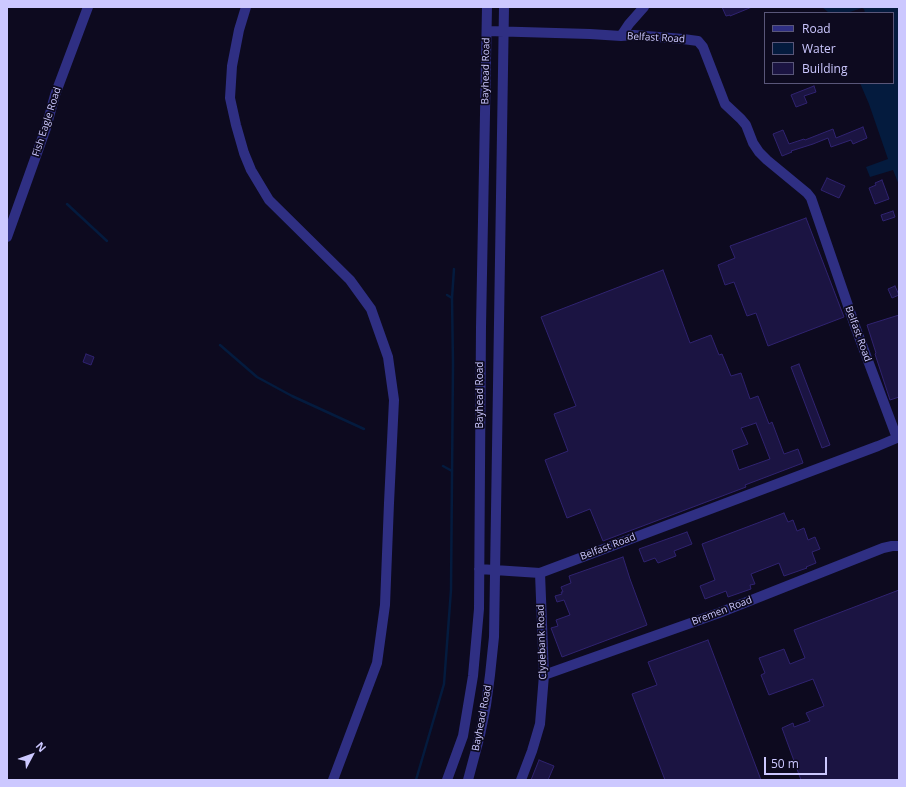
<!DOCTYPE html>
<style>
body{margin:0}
#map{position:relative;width:906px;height:787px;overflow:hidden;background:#0d0a1f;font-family:"Open Sans",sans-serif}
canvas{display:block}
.frame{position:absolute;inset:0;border:8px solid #ccc8ff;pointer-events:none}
.legend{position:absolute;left:764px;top:12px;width:130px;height:72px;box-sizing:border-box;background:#0d0a1f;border:1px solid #595679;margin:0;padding:5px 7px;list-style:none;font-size:12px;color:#ccc8ff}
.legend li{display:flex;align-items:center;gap:8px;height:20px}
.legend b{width:20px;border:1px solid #595679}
.north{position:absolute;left:12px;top:735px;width:40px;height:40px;-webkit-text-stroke:3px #0d0a1f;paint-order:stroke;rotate:49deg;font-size:11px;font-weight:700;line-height:16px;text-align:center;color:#ccc8ff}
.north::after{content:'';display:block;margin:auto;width:14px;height:18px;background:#ccc8ff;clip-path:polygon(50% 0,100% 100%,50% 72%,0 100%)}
.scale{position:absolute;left:764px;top:757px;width:63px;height:18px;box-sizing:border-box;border:2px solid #ccc8ff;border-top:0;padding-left:5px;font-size:12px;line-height:14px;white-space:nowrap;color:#ccc8ff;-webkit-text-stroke:3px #0d0a1f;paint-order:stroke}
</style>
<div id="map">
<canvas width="906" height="787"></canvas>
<div class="frame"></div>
<ul class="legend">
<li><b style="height:5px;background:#2f2f83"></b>Road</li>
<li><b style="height:11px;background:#041b3e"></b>Water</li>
<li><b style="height:11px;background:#1b1442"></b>Building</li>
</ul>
<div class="north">N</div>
<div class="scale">50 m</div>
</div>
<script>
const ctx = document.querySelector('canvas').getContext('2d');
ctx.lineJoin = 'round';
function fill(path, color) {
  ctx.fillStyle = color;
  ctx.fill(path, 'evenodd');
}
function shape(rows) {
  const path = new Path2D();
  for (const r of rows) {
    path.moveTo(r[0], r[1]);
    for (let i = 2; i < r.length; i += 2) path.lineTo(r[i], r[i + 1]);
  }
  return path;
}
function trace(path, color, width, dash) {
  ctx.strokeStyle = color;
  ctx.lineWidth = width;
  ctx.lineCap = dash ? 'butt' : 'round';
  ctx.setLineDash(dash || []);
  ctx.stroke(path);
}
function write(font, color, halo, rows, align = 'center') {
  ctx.font = font + ' "Open Sans",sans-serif';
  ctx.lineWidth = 3.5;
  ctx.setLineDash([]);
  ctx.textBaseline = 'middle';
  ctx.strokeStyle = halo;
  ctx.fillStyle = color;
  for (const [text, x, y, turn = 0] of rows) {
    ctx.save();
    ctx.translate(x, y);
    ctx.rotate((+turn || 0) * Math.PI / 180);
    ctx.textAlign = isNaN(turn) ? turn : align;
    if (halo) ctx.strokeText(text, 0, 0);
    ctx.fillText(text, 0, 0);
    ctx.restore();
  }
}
const water = shape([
 [822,7,899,7,899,185,893,170,870,177,866,167,888,159,869,104,860,83,893,83,893,13,865,13,864,9,862,8,847,13,829,13]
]);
const stream = shape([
 [67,204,107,241],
 [447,295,452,298],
 [220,345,257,377,292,396,364,429],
 [443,466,452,471],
 [416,780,444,684,451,590,453,364,452,298,454,269]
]);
const building = shape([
 [722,7,752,7,730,16,730,15,726,16,722,7],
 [814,86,816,92,804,96,807,103,796,107,791,95,814,86],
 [863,127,867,138,853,144,851,140,831,147,828,138,813,144,791,151,792,152,782,156,773,134,783,130,789,144,804,139,805,140,833,129,836,138,863,127],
 [827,178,845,186,839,198,821,190,827,178],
 [882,180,889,199,875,204,869,188,876,185,875,183,882,180],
 [893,211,895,217,883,221,881,215,893,211],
 [806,218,844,317,768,346,756,313,747,316,734,282,725,285,718,265,735,258,730,246,806,218],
 [663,270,690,343,711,335,719,355,722,354,731,376,741,373,750,399,758,396,769,424,772,422,784,454,798,449,803,463,745,485,746,487,603,541,590,509,567,518,545,460,568,451,554,414,576,406,541,317,663,270],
 [756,423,770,459,739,470,732,450,748,444,741,428,756,423],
 [895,286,899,295,892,298,888,289,895,286],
 [899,315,899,397,890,400,875,354,876,353,867,325,899,315],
 [86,354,94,357,91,365,83,362,86,354],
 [799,364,830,445,822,448,791,367,799,364],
 [784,513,788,522,793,520,797,531,804,528,808,540,815,537,820,549,812,552,816,563,806,567,807,568,784,576,779,563,751,574,755,584,750,585,751,589,728,597,726,591,705,599,700,586,715,580,702,544,784,513],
 [687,532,692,544,674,551,676,556,658,563,655,558,644,562,639,549,687,532],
 [623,557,630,579,647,625,562,657,551,628,558,626,556,620,570,615,564,600,557,602,555,596,562,594,561,592,563,592,561,587,571,583,569,576,623,557],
 [899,590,899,780,801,780,782,728,793,723,794,727,810,721,806,713,824,706,813,679,769,695,761,675,765,673,759,658,784,649,790,664,805,658,794,630,899,590],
 [708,640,761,780,665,780,632,694,657,685,648,662,708,640],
 [539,760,554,766,548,780,531,780,539,760]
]);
const street = shape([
 [246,7,239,30,232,66,230,98,236,125,244,153,251,170,269,200,350,280,371,309,388,357,394,400,389,503,385,605,377,663,333,780],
 [621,36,629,24,644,7],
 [7,237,46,128,55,95,88,7],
 [479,569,540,573,878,446,897,438,855,326,811,198,807,193,767,160,759,152,753,143,746,125,741,119,725,104,703,47,698,41,683,39,634,35,621,36,590,34,487,31],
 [544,675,719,613,883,548,892,546,899,546],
 [447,780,463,736,473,676,479,609,481,327,487,7],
 [468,780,480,735,486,705,490,675,494,637,504,7],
 [521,780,532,751,540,724,544,675,540,573]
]);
const streetNames = [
 ["Belfast Road",656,38,3],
 ["Bayhead Road",486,71,-89],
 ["Fish Eagle Road",47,122,-72],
 ["Belfast Road",858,334,70],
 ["Bayhead Road",480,395,-90],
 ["Belfast Road",608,547,-21],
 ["Bremen Road",722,611,-21],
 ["Clydebank Road",542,642,-92],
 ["Bayhead Road",482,718,-79]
];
fill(water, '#041b3e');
trace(stream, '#041b3e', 2.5);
fill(building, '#1b1442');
trace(building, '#302370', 1);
trace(street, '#2f2f83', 10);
write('10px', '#ccc8ff', '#0d0a1f', streetNames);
</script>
